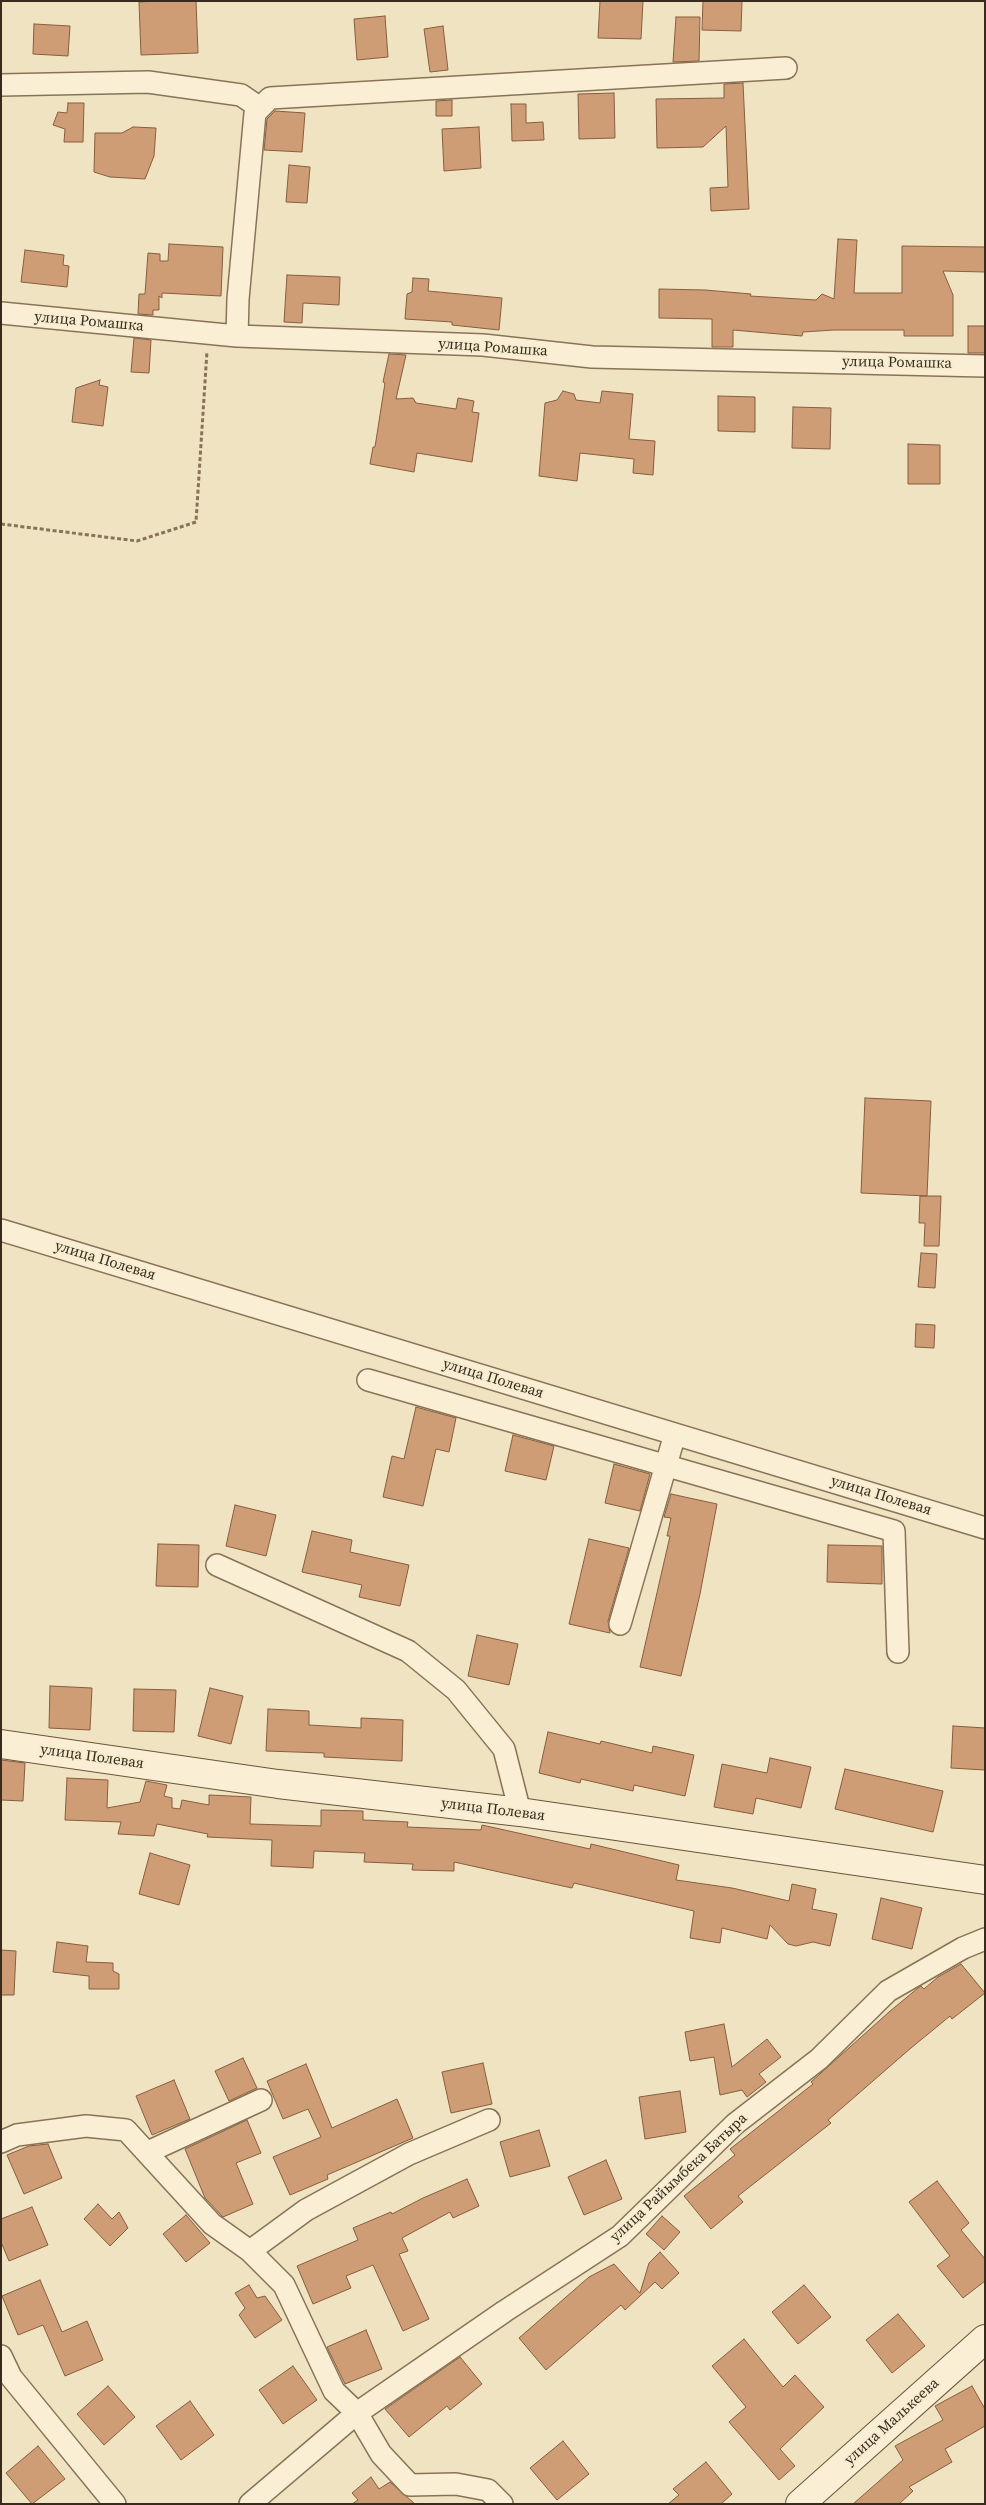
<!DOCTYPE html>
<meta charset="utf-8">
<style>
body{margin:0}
#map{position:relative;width:986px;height:2505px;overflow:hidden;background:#efe3c1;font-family:"Source Serif 4",serif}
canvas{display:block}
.frame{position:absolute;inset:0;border:2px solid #382b1d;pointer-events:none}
</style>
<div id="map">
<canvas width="986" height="2505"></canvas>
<div class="frame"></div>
</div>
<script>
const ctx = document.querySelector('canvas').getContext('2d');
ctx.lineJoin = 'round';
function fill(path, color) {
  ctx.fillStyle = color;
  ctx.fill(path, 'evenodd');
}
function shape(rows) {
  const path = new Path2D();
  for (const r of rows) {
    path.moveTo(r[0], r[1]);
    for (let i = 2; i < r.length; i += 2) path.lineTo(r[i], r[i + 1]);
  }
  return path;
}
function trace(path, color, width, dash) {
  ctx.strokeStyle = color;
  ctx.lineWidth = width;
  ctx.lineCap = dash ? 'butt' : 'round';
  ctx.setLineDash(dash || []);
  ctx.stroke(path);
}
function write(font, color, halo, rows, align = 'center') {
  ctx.font = font + ' "Source Serif 4",serif';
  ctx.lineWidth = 4;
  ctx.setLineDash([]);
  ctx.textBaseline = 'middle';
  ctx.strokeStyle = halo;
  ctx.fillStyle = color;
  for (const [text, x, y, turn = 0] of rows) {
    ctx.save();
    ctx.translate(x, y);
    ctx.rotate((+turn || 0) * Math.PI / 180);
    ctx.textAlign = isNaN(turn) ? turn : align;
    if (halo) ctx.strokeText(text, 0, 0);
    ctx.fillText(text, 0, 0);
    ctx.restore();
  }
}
const building = shape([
 [155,1,196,1,198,53,141,55,139,2,155,1],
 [600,1,643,1,641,39,598,38,600,1],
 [703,1,742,1,741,31,702,30,703,1],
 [385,16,388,57,357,60,354,19,385,16],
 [676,17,700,17,699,61,673,62,676,17],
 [34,24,70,26,68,56,33,54,34,24],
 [443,26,448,70,430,72,424,29,443,26],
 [743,83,749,209,711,211,710,188,728,187,726,126,703,147,657,148,656,99,724,98,724,84,743,83],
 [614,93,615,138,579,139,578,94,614,93],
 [452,100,452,116,436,116,436,101,452,100],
 [68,103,84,103,83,142,64,142,65,129,53,125,58,112,67,113,68,103],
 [511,104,526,104,526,123,543,122,544,140,512,141,511,104],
 [275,111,305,113,302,152,264,150,267,119,275,111],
 [133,127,156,128,154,156,145,179,110,177,94,172,95,133,122,133,133,127],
 [479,127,481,168,444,171,442,129,479,127],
 [289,165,310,167,307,203,286,202,289,165],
 [838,239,857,240,854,293,902,293,902,246,985,247,985,272,943,271,953,295,953,336,904,336,904,330,834,330,803,332,802,336,733,330,733,347,712,347,712,319,659,318,659,289,705,290,751,294,750,296,816,300,822,294,834,299,838,239],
 [169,244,223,247,221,296,162,293,162,298,159,296,159,310,153,310,153,315,138,314,139,294,145,294,148,253,160,254,160,261,168,261,169,244],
 [25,250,64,255,63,265,69,266,67,287,21,282,25,250],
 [287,275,340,277,339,305,303,303,302,323,284,322,287,275],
 [413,278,429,279,428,291,502,298,499,330,452,325,452,322,405,319,407,294,412,292,413,278],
 [968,326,985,326,985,353,968,353,968,326],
 [134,338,151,340,149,373,131,372,134,338],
 [389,354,406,355,396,399,413,398,416,403,456,409,458,398,474,401,472,412,479,413,472,462,417,453,414,472,370,464,373,447,375,447,385,383,383,382,389,354],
 [100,380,99,385,108,387,103,426,72,422,76,388,100,380],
 [563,391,574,394,576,400,600,403,602,391,633,394,629,439,655,441,653,475,633,473,634,459,580,453,577,481,539,476,545,403,557,400,563,391],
 [718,396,755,397,755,432,718,431,718,396],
 [793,407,831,408,830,449,792,448,793,407],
 [908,444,940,445,940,484,908,484,908,444],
 [865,1098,931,1101,927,1196,861,1193,865,1098],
 [920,1196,941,1196,939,1246,924,1246,925,1223,919,1223,920,1196],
 [921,1253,937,1254,935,1288,918,1287,921,1253],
 [916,1324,935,1325,934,1348,915,1347,916,1324],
 [416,1407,456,1418,449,1452,436,1449,423,1506,383,1497,392,1456,404,1459,416,1407],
 [513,1435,554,1446,546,1480,505,1471,513,1435],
 [614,1464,650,1474,640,1511,605,1503,614,1464],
 [671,1494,717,1504,700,1594,681,1676,640,1667,670,1536,667,1536,671,1518,664,1517,671,1494],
 [235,1505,276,1515,266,1556,226,1546,235,1505],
 [312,1531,352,1540,350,1552,409,1565,400,1606,359,1597,362,1585,302,1572,312,1531],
 [589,1539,629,1548,608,1621,610,1633,569,1624,589,1539],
 [158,1544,199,1545,198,1587,156,1586,158,1544],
 [828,1545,882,1546,882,1584,827,1582,828,1545],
 [477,1635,518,1644,509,1685,468,1676,477,1635],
 [50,1686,92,1688,90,1730,49,1728,50,1686],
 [210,1688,243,1696,231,1744,198,1736,210,1688],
 [134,1689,176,1690,174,1732,133,1731,134,1689],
 [268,1709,309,1711,309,1725,361,1728,361,1718,403,1720,402,1761,324,1757,324,1753,266,1751,268,1709],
 [953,1726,985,1728,985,1770,951,1768,953,1726],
 [548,1732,600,1744,601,1741,652,1753,653,1746,694,1755,685,1796,634,1785,633,1791,581,1779,580,1783,539,1773,548,1732],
 [770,1758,811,1767,801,1808,756,1798,753,1814,714,1807,722,1764,767,1773,770,1758],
 [1,1760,25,1763,23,1801,1,1800,1,1760],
 [845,1769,943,1791,933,1832,835,1809,845,1769],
 [67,1778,108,1780,107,1808,140,1802,146,1781,167,1785,164,1796,172,1798,172,1808,180,1809,182,1800,209,1805,209,1795,251,1797,250,1824,321,1826,321,1810,363,1811,363,1820,408,1822,407,1827,481,1830,482,1825,590,1849,591,1844,679,1865,676,1880,732,1888,789,1901,792,1884,816,1889,812,1909,837,1914,830,1946,813,1942,796,1946,788,1944,770,1925,767,1939,722,1928,720,1943,690,1938,694,1911,574,1883,572,1888,454,1862,454,1871,412,1870,413,1864,364,1862,365,1853,314,1851,313,1868,271,1866,272,1840,207,1837,208,1834,157,1824,154,1836,118,1834,121,1822,65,1820,67,1778],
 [150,1853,190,1865,179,1905,139,1894,150,1853],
 [881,1898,922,1908,912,1949,872,1939,881,1898],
 [57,1942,88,1946,86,1962,113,1963,113,1971,119,1974,119,1989,89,1989,89,1976,53,1972,57,1942],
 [1,1950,16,1951,14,1995,1,1995,1,1950],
 [961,1964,985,1993,952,2019,950,2016,911,2048,828,2120,831,2123,738,2196,743,2202,711,2229,684,2196,735,2155,730,2149,813,2084,811,2082,889,2012,918,1988,921,1986,924,1989,938,1977,961,1964],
 [724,2024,732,2067,767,2039,781,2057,759,2074,766,2082,747,2097,742,2090,720,2095,714,2057,690,2061,685,2032,724,2024],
 [243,2058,257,2088,229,2101,215,2071,243,2058],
 [483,2063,492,2104,451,2113,442,2072,483,2063],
 [306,2064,332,2128,397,2099,413,2138,327,2175,328,2179,290,2195,273,2157,321,2137,308,2109,283,2119,267,2081,306,2064],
 [174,2080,190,2119,152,2135,136,2096,174,2080],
 [680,2091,686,2132,645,2139,639,2097,680,2091],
 [247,2120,261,2153,236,2163,253,2204,223,2217,205,2198,185,2149,247,2120],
 [539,2130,550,2166,510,2177,500,2142,539,2130],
 [48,2144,62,2178,24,2194,7,2155,29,2146,48,2144],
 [606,2160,622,2199,584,2215,568,2177,606,2160],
 [467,2179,479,2206,453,2218,450,2212,402,2238,408,2251,399,2254,429,2319,403,2331,373,2265,346,2276,351,2288,313,2304,297,2266,358,2240,353,2228,391,2212,392,2214,423,2198,467,2179],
 [937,2181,969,2223,961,2230,985,2259,985,2281,963,2298,937,2266,950,2256,909,2202,937,2181],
 [98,2204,112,2219,119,2212,128,2228,110,2246,84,2219,98,2204],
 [32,2207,48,2245,9,2261,1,2242,1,2219,32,2207],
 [186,2215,210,2243,186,2262,163,2234,186,2215],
 [662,2216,680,2232,664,2250,646,2234,662,2216],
 [660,2252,679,2273,662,2289,655,2282,625,2310,621,2305,546,2370,519,2338,589,2277,614,2264,640,2293,649,2263,660,2252],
 [40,2280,62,2332,87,2321,103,2360,65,2376,43,2325,18,2335,2,2296,40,2280],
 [249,2285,257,2298,265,2296,282,2320,255,2338,239,2315,245,2308,235,2293,249,2285],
 [804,2285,831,2317,798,2344,772,2312,804,2285],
 [898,2314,925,2346,892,2373,866,2340,898,2314],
 [366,2330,382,2369,345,2384,327,2347,366,2330],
 [744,2339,783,2387,795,2375,824,2407,780,2449,795,2466,779,2480,729,2422,746,2407,712,2366,744,2339],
 [460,2357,482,2384,450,2410,447,2406,409,2437,385,2409,460,2357],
 [293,2366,317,2400,283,2424,259,2390,293,2366],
 [108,2386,135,2417,104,2445,77,2414,108,2386],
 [972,2386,985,2409,985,2426,945,2449,952,2462,909,2487,913,2491,899,2504,853,2504,903,2460,895,2446,943,2420,935,2406,972,2386],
 [190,2401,214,2435,181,2460,156,2426,190,2401],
 [563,2441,589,2474,557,2500,530,2468,563,2441],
 [38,2446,65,2479,32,2504,6,2473,38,2446],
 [706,2462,732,2494,721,2504,668,2504,679,2495,673,2489,706,2462],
 [371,2477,379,2489,390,2482,415,2504,352,2504,358,2500,352,2493,371,2477]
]);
const path = shape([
 [1,524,137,541,196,522,207,351]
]);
const street = shape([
 [1,85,148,82,241,95,260,108],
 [1,313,237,336,483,345,592,357,985,366],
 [237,336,238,299,255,113,270,98,786,68],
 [1,1230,985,1528],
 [368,1380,894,1531,898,1652],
 [217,1565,408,1651,456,1690,504,1749,520,1812],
 [620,1624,675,1434],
 [489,2120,409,2154,306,2210,250,2251,284,2285,334,2391,357,2413,381,2454,410,2485,456,2484,488,2490,502,2504],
 [1,2142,17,2135,86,2126,126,2130,212,2224,250,2251],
 [148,2152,261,2100],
 [1,2356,11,2377,115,2504],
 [250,2504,357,2413,505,2311,620,2236,735,2124,819,2059,888,1991,963,1948,985,1939]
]);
const secondary = shape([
 [1,1744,278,1784,520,1812,985,1880],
 [800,2504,985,2339]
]);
const streetNames = [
 ["улица Ромашка",89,322,5],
 ["улица Ромашка",493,348,4],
 ["улица Ромашка",897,363,1],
 ["улица Полевая",105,1261,17],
 ["улица Полевая",493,1379,17],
 ["улица Полевая",881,1496,17],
 ["улица Полевая",92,1757,8],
 ["улица Полевая",493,1810,7],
 ["улица Райымбека Батыра",679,2178,-43],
 ["улица Малькеева",892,2422,-42]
];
fill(building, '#ce9d75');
trace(building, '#885d3d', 1);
trace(street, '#897358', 24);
trace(secondary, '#6a543b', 30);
trace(path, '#897358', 3, [4, 2.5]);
trace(street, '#faefd4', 21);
trace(secondary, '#faefd4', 28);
write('15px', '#382b1d', '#f6ecd0', streetNames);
</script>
